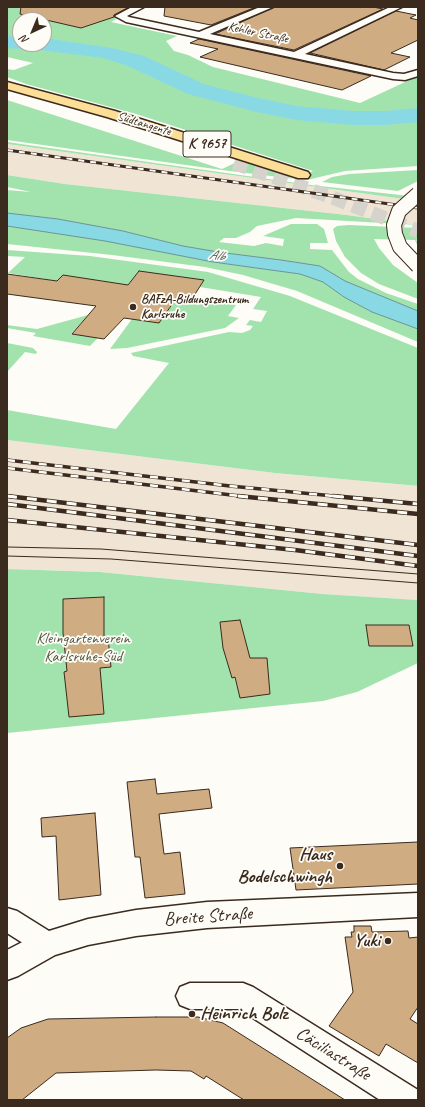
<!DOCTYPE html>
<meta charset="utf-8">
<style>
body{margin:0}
#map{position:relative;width:425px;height:1107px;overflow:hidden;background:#fdfcf7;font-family:Caveat,sans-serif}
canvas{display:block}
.frame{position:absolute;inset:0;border:8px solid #3b2a1e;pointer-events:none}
.north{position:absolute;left:12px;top:12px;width:40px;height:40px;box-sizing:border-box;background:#fdfcf7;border:1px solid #afa8a0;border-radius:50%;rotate:224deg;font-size:11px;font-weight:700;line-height:16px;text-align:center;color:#3b2a1e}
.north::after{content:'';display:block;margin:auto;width:14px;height:18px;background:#3b2a1e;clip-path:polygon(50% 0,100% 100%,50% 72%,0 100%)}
</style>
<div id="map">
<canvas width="425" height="1107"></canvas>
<div class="frame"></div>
<div class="north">N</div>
</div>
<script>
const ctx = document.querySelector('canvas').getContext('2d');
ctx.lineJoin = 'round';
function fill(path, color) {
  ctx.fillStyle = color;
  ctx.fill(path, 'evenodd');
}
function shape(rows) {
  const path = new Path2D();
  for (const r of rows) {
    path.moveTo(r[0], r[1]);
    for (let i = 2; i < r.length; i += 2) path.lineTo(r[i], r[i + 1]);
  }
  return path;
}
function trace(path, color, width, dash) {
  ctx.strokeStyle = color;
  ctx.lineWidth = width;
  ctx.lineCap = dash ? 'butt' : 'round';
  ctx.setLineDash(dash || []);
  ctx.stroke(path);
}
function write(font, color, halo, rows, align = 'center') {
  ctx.font = font + ' Caveat,sans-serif';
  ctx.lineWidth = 3.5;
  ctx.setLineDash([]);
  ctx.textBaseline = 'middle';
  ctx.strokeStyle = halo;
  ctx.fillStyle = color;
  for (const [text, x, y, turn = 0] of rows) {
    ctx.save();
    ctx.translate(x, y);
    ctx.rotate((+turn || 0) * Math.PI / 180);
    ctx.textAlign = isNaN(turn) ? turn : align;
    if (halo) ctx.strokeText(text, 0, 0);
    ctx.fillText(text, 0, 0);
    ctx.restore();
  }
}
const built = shape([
 [7,144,418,201,418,225,347,215,65,184,7,175],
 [7,440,275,473,418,486,418,600,323,594,100,572,7,569]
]);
const green = shape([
 [7,7,99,7,116,12,115,15,118,18,111,22,177,36,166,41,174,51,188,55,213,67,360,103,418,76,418,166,345,171,307,180,295,179,222,170,7,140,7,100,222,169,241,160,294,179,313,171,136,114,26,84,7,77,7,69,14,70,33,63,7,57],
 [20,20,44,20,44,44,20,44],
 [7,142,311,185,418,197,418,201,7,144],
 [418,170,418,181,398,191,322,182,332,177,349,174],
 [7,175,65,184,347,215,418,225,296,218,257,226,250,232,236,238,224,238,219,242,254,246,266,243,283,246,284,239,263,236,291,224,317,224,324,229,328,243,310,243,310,249,332,250,349,272,358,279,386,293,418,304,418,311,345,281,320,266,281,260,218,252,183,246,123,231,58,219,7,213,7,190,31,192,7,187],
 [349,225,418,228,418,239,416,240,418,242,418,247,415,240,374,239,379,248,393,265,418,283,418,299,379,284,361,273,345,257,336,241,333,229,337,226],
 [7,226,105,241,213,262,300,274,323,282,344,297,372,312,418,329,418,342,297,291,243,275,205,267,112,255,7,244],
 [7,250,90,256,208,272,290,296,418,348,418,486,275,473,7,440,7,410,116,429,169,363,133,356,131,353,229,332,242,333,250,330,253,326,246,325,250,320,261,322,267,311,253,309,261,297,200,287,204,280,139,271,126,287,115,283,63,275,57,281,8,273,25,257,7,256],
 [182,292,192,298,236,305,228,316,239,318,225,328,127,348,110,349,132,319,159,323],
 [88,315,72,333,98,338,90,346,33,336,36,333,7,328,7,325,37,329],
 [7,343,33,348,37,352,36,354,25,352,7,372],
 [7,569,100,572,323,594,418,600,418,663,357,692,323,701,7,733]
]);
const water = shape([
 [7,213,58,219,123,231,183,246,218,252,281,260,320,266,345,281,418,311,418,329,372,312,344,297,323,282,300,274,213,262,105,241,7,226,7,213]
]);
const river = shape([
 [7,36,20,37,20,44,30,44,27,47,20,49,7,48,7,36],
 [44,38,112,48,144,56,204,84,258,98,297,106,353,111,386,111,418,108,418,122,386,125,353,125,297,120,256,112,188,94,128,66,103,58,40,50,33,48,30,44,44,44,44,38]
]);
const building = shape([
 [21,7,129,7,114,15,114,17,81,28,20,14,21,7],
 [165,7,256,7,211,25,164,16,165,7],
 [274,7,373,7,383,9,294,50,215,34,274,7],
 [396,11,416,15,410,18,418,20,418,40,391,53,410,57,384,70,310,53,396,11],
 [199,39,371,76,342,90,200,57,218,49,190,43,199,39],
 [139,271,204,280,192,299,178,296,159,323,124,318,104,339,72,334,96,306,7,294,7,274,57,281,63,275,128,285,139,271],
 [104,597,104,637,108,637,111,667,100,668,104,714,69,717,64,672,67,671,63,633,63,599,104,597],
 [240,620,250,658,267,658,270,694,240,698,235,677,232,678,223,648,220,622,240,620],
 [366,625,409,625,413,646,369,646,366,625],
 [155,779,157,794,209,789,212,808,159,814,164,854,180,852,185,894,145,898,140,857,135,857,127,782,155,779],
 [95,813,101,895,59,900,56,836,42,837,41,818,95,813],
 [418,842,418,884,296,890,290,848,418,842],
 [354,926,371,926,372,932,408,931,409,938,418,937,418,1007,410,1019,418,1024,418,1063,386,1044,379,1056,329,1026,353,992,345,937,352,937,351,932,354,932,354,926],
 [156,1017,198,1017,223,1023,345,1100,244,1100,206,1076,204,1079,191,1071,156,1070,56,1073,22,1100,7,1100,7,1038,21,1028,48,1019,156,1017]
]);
const trunkTunnel = shape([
 [234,163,331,197,418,231]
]);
const minor = shape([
 [132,7,144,7,127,16,129,17,199,32,260,7,273,7,210,34,294,52,390,7,402,7,305,54,393,73,404,74,418,70,418,76,405,80,393,79,126,22,115,16,132,7],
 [7,908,17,911,57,936,61,944,57,952,47,956,37,952,7,933,7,908],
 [190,983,243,983,253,987,418,1090,418,1100,380,1100,239,1009,190,1009,180,1005,176,996,180,987,190,983]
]);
const tertiary = shape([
 [418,893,418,917,207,928,136,936,88,945,55,955,18,976,7,980,7,950,36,935,88,919,136,910,207,902,418,893]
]);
const trunk = shape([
 [7,82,115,111,308,172,310,175,308,178,298,178,107,117,7,89,7,82]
]);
const tram = shape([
 [7,547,101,549,418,574],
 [7,556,111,559,418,583]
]);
const railFar2 = shape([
 [7,150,418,208]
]);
const railFar1 = shape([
 [7,460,230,486,344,497],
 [7,468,248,497],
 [7,496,15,497]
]);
const rail = shape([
 [7,496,418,545],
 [238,496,418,514],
 [333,496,418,504],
 [7,504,418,556],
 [7,520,295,550,418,566]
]);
const tertiaryBridge = shape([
 [418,194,399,211,394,225,395,234,400,247,418,266]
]);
const markers = [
 [133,307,4,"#3b2a1e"],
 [340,866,4,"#3b2a1e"],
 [388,941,4,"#3b2a1e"],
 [192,1014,4,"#3b2a1e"]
];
const farStreetnames = [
 ["Kehler Straße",258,33,12],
 ["Südtangente",144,124,17]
];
const farPoinames = [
 ["BAFzA-Bildungszentrum",141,300],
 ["Karlsruhe",141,315]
];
const farWaternames = [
 ["Alb",217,256,8]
];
const shields = [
 [207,144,48]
];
const shieldNames = [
 ["K 9657",207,144]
];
const parkNames = [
 ["Kleingartenverein",83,639],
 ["Karlsruhe-Süd",83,657]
];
const nearPoinames = [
 ["Haus",332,855],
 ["Bodelschwingh",332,877],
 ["Yuki",380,941],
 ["Heinrich Bolz",200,1014,"left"]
];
const nearStreetnames = [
 ["Breite Straße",208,917,-4],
 ["Cäciliastraße",333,1054,32]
];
fill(built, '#f0e4d4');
fill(green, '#a2e3ad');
fill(water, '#88d9e4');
trace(water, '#699395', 1);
fill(river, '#88d9e4');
fill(building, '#d0ac82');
trace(building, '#3b2a1e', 1);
trace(trunkTunnel, '#d6d2cc', 14, [14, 7]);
trace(minor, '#3b2a1e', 3);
trace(tertiary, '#3b2a1e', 3);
trace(trunk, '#3b2a1e', 3);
fill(minor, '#fdfcf7');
fill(tertiary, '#fdfcf7');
fill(trunk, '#fcde96');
trace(tram, '#3b2a1e', 1);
trace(railFar2, '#3b2a1e', 3);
trace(railFar1, '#3b2a1e', 3.5);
trace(rail, '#3b2a1e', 4.5);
trace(railFar2, '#fdfcf7', 2, [6]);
trace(railFar1, '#fdfcf7', 2.5, [8]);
trace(rail, '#fdfcf7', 3, [10]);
trace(tertiaryBridge, '#3b2a1e', 16, []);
trace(tertiaryBridge, '#fdfcf7', 14);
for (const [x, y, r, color] of markers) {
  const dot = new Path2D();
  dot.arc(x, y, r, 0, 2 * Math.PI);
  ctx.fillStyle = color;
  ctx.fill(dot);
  trace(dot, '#fdfcf7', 1.5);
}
write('13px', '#3b2a1e', '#fdfcf7', farStreetnames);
write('bold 13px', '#3b2a1e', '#fdfcf7', farPoinames, 'left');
write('italic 14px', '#525f59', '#fdfcf7', farWaternames);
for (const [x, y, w] of shields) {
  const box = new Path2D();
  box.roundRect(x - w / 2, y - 13, w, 26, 3);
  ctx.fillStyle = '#fdfcf7';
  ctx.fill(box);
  trace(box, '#3b2a1e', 1);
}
write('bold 15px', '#3b2a1e', null, shieldNames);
write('16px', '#555842', '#fdfcf7', parkNames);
write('bold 19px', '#3b2a1e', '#fdfcf7', nearPoinames, 'right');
write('19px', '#3b2a1e', '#fdfcf7', nearStreetnames);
</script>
